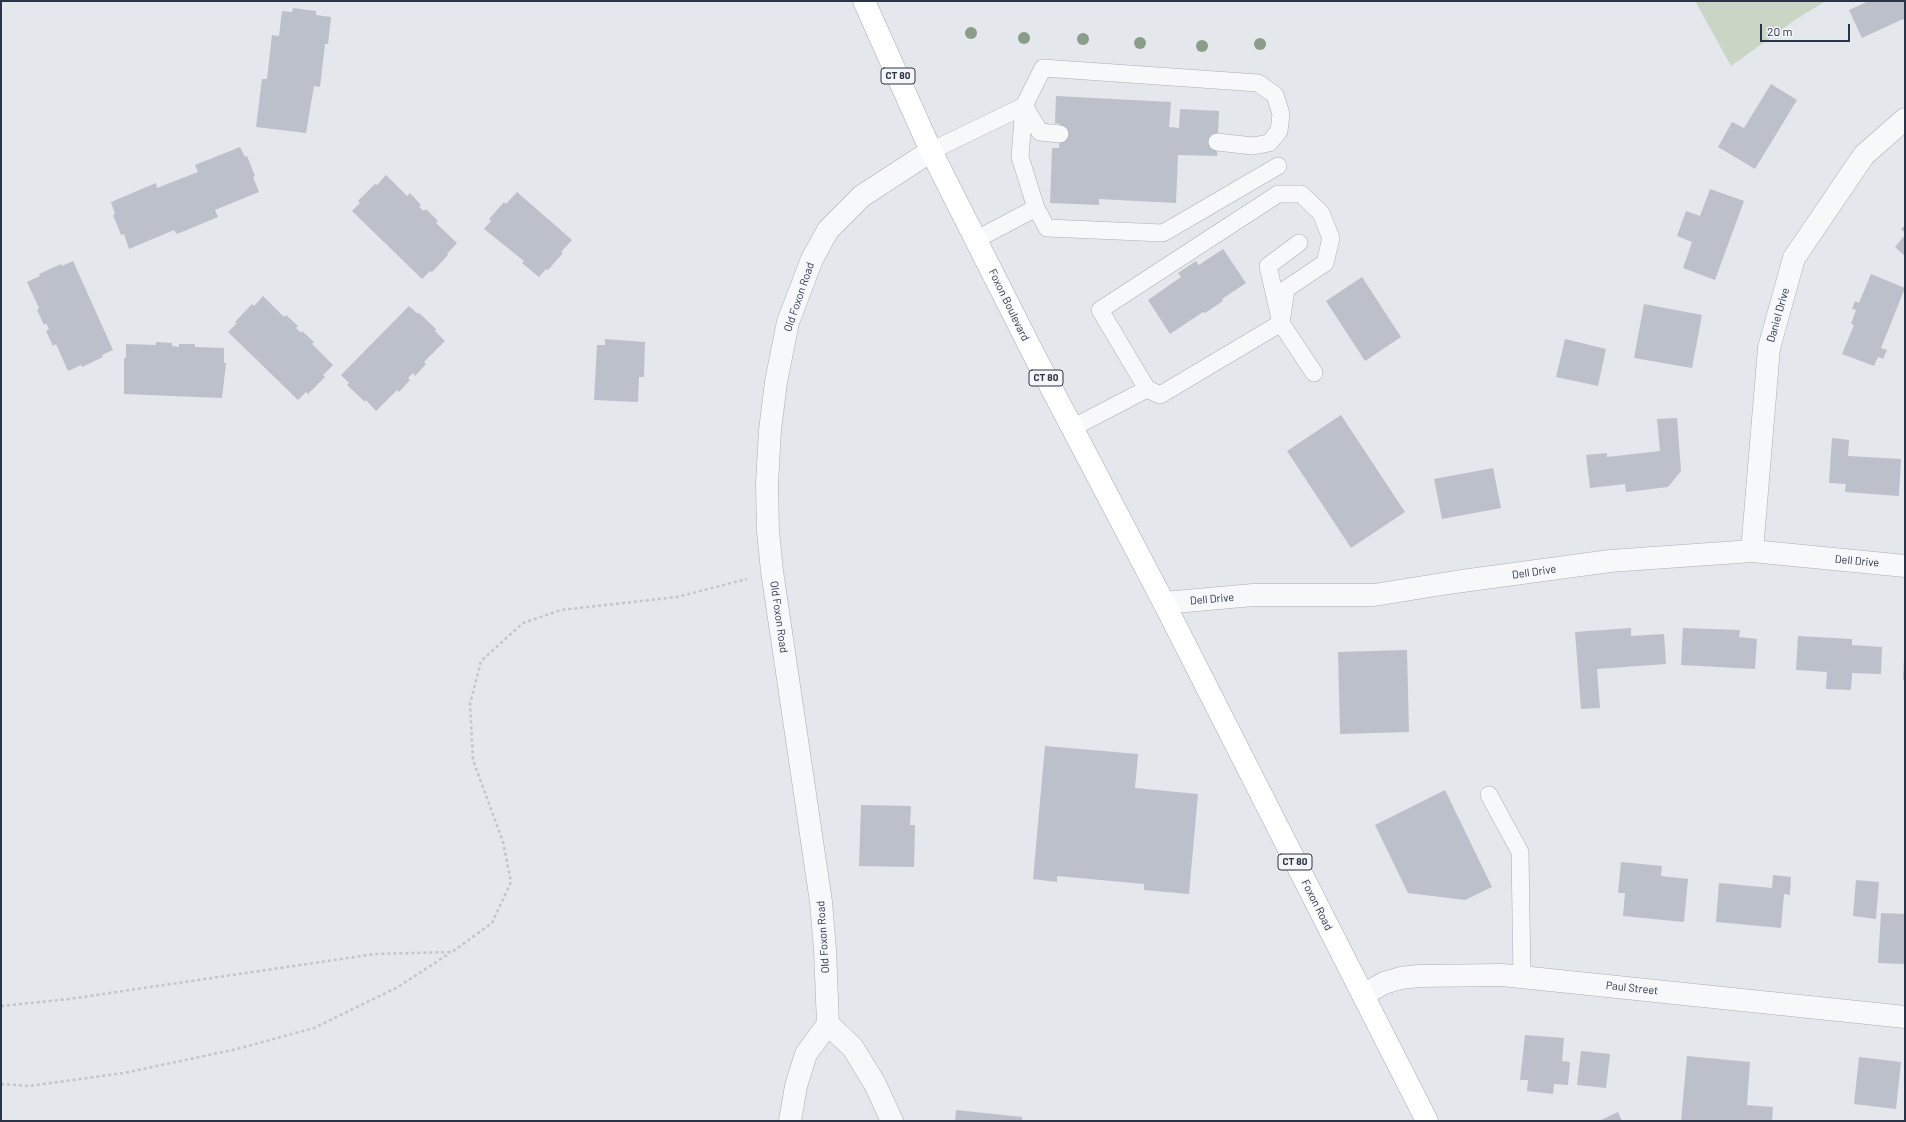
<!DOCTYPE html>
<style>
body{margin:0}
#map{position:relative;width:1906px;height:1122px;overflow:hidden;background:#e4e7ec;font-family:Barlow,sans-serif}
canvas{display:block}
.frame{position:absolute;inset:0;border:2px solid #2b3445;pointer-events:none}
.scale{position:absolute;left:1760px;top:24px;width:90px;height:18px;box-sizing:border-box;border:2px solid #2b3445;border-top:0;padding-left:5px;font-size:12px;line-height:14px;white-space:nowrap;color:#2b3445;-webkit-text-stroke:3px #f4f6f9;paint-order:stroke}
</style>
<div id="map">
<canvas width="1906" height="1122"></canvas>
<div class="frame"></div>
<div class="scale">20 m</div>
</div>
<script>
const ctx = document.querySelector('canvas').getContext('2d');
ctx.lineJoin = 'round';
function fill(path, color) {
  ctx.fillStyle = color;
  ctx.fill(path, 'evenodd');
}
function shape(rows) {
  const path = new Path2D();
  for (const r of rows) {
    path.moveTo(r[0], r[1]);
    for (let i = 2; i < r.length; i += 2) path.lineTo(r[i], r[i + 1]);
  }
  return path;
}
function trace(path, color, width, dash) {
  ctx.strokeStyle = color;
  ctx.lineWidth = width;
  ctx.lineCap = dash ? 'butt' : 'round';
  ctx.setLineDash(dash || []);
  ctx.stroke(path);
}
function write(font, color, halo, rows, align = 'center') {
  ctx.font = font + ' Barlow,sans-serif';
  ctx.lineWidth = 3;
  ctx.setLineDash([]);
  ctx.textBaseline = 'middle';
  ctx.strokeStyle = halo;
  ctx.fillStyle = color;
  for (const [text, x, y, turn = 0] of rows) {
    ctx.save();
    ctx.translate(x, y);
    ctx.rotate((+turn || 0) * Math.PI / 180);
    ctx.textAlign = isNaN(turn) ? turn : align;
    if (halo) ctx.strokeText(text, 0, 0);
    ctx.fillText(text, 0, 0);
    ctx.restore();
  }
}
const green = shape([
 [1695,1,1826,1,1798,18,1731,66]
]);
const building = shape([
 [1869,1,1905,1,1905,23,1903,19,1862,38,1849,10],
 [293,8,316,11,316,15,331,17,328,44,325,44,320,87,314,86,306,133,256,127,262,79,267,79,272,35,279,36,282,11,292,12],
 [1771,84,1797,100,1755,169,1718,147,1732,122,1744,128],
 [1056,96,1171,102,1169,127,1179,128,1180,109,1219,111,1217,156,1178,155,1176,203,1099,199,1099,205,1050,203,1052,148,1059,148,1060,124,1055,123],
 [240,147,245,157,247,156,255,176,253,177,259,192,215,210,218,217,177,234,174,230,129,249,124,234,121,235,113,215,115,214,111,202,156,183,157,188,198,172,195,165],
 [386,175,407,196,410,193,421,205,419,207,424,211,426,209,438,221,436,223,457,243,447,254,448,255,432,272,430,271,422,279,352,211,360,203,358,201,375,184,377,185],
 [1710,189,1744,201,1715,280,1683,268,1692,242,1677,236,1686,211,1700,216],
 [517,192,572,240,561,252,563,253,548,270,546,269,539,277,522,263,524,261,484,229,491,221,489,219,504,202,506,204],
 [1905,225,1905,233,1901,229],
 [1905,235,1905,256,1895,247],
 [1223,249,1246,283,1222,299,1223,301,1205,313,1203,312,1170,334,1148,300,1181,277,1178,273,1196,261,1199,265],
 [73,261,113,350,102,355,103,357,82,367,81,365,68,371,56,344,53,346,46,331,49,329,46,323,44,325,37,310,39,308,27,282,40,276,39,274,61,264,62,266],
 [1871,274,1905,288,1881,348,1887,350,1883,359,1878,357,1874,366,1842,354,1854,325,1851,324,1856,310,1852,309,1855,301,1859,303],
 [1362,277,1401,337,1365,361,1326,301],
 [263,296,284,317,286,315,298,326,296,328,301,333,302,331,314,342,312,344,333,365,323,375,325,377,308,394,306,392,298,400,228,332,237,323,235,322,252,304,254,306],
 [1644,304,1702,315,1692,368,1634,358],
 [409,306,418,314,419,313,436,329,435,331,445,341,424,362,426,364,415,376,413,373,408,378,410,380,399,392,397,390,376,411,366,400,365,402,347,385,349,383,341,375],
 [605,339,645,342,644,377,639,377,638,402,594,400,597,345,605,345],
 [1565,339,1606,349,1598,386,1556,377],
 [156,342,172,343,172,346,179,347,179,344,195,344,195,347,224,348,224,363,226,363,222,398,124,394,124,358,126,358,126,344,156,345],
 [1341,415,1405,512,1351,548,1287,451],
 [1677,418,1681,471,1668,487,1626,492,1625,484,1590,488,1586,455,1607,453,1607,457,1660,451,1657,419],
 [1832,438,1849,440,1848,456,1901,459,1899,496,1845,492,1846,484,1829,483],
 [1493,468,1501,508,1442,519,1434,479],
 [1631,628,1631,636,1664,634,1666,664,1597,669,1600,708,1581,709,1575,632],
 [1683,628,1740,630,1739,637,1757,639,1755,669,1681,665],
 [1798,636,1852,639,1852,645,1882,647,1881,674,1852,673,1851,690,1826,689,1827,672,1796,670],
 [1407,650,1409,732,1340,734,1338,652],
 [1904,658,1905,658,1905,680,1903,680],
 [1045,746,1138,754,1135,788,1198,794,1189,894,1144,890,1144,884,1057,876,1057,882,1033,879],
 [1445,790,1492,887,1465,900,1408,893,1375,825],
 [861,805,911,806,910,825,915,825,914,867,859,866],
 [1621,862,1662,866,1661,876,1688,879,1684,922,1623,916,1625,893,1618,893],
 [1773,875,1791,877,1790,895,1784,894,1781,928,1716,922,1719,883,1772,888],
 [1856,880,1879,882,1876,919,1853,916],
 [1881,913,1905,914,1905,964,1878,963],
 [1525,1035,1564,1038,1562,1061,1570,1062,1568,1085,1554,1084,1553,1094,1527,1091,1528,1080,1520,1080],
 [1581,1051,1610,1054,1606,1088,1577,1085],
 [1687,1056,1750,1062,1747,1105,1773,1107,1772,1121,1681,1121],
 [1859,1057,1901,1062,1896,1109,1854,1104],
 [956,1110,1022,1117,1022,1121,955,1121],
 [1618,1112,1622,1121,1599,1121]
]);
const path = shape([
 [1,1006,69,999,375,954,452,952,492,923,511,882,503,842,473,760,470,704,481,661,523,623,561,610,677,597,747,579],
 [1,1084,29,1086,124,1073,237,1049,314,1028,398,987,450,953]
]);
const service = shape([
 [1060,134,1040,132,1024,106,1043,68,1258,83,1275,95,1281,114,1279,131,1269,143,1253,146,1217,142],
 [931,151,1024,106,1020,157,1036,208,1047,228,1163,233,1278,166],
 [977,239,1036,208],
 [1299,243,1268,266,1281,323,1314,373],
 [1147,389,1100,310,1278,194,1301,194,1321,213,1331,238,1325,263,1286,289,1281,323],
 [1072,428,1147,389,1160,395,1281,323],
 [1489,795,1520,852,1522,976]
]);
const minor = shape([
 [1752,551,1769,348,1794,258,1864,155,1905,119],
 [1164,603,1253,595,1374,595,1455,582,1610,561,1752,551,1905,566],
 [1363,995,1384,983,1401,978,1419,976,1502,975,1905,1017]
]);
const tertiary = shape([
 [790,1121,796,1086,806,1054,828,1024],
 [892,1121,875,1084,853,1048,828,1024,825,950,821,902,772,571,768,531,767,484,770,430,776,382,788,322,812,259,828,230,862,196,931,151]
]);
const primary = shape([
 [864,1,931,151,1033,353,1164,603,1427,1121]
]);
const trees = [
 [971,33],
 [1024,38],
 [1083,39],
 [1140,43],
 [1260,44],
 [1202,46]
];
const shields = [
 [898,76,34],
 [1046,378,34],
 [1295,862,34]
];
const shieldNames = [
 ["CT 80",898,76],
 ["CT 80",1046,378],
 ["CT 80",1295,862]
];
const streetNames = [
 ["Old Foxon Road",799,297,-71],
 ["Foxon Boulevard",1009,305,64],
 ["Daniel Drive",1778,315,-74],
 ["Dell Drive",1857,561,5],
 ["Dell Drive",1534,572,-8],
 ["Dell Drive",1212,599,-5],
 ["Old Foxon Road",779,617,82],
 ["Foxon Road",1317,905,63],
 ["Old Foxon Road",823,937,-94],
 ["Paul Street",1632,988,6]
];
fill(green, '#c9d6c5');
fill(building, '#bbc0ca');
trace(service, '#a9aeb7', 18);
trace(minor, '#a9aeb7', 23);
trace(tertiary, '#a9aeb7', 23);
trace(primary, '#a3abb8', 23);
trace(path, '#c2c5cb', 2.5, [3, 3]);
trace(service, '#f7f8fa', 17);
trace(minor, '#f7f8fa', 22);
trace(tertiary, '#f7f8fa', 22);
trace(primary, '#fff', 22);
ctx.fillStyle = '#899d89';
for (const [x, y] of trees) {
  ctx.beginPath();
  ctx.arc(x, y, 6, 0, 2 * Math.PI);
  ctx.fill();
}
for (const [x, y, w] of shields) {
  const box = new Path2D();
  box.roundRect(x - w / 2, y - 8, w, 16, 3);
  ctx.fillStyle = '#f4f6f9';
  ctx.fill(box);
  trace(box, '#2b3445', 1);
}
write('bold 10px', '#2b3445', null, shieldNames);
write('11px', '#2b3445', '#f4f6f9', streetNames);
</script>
